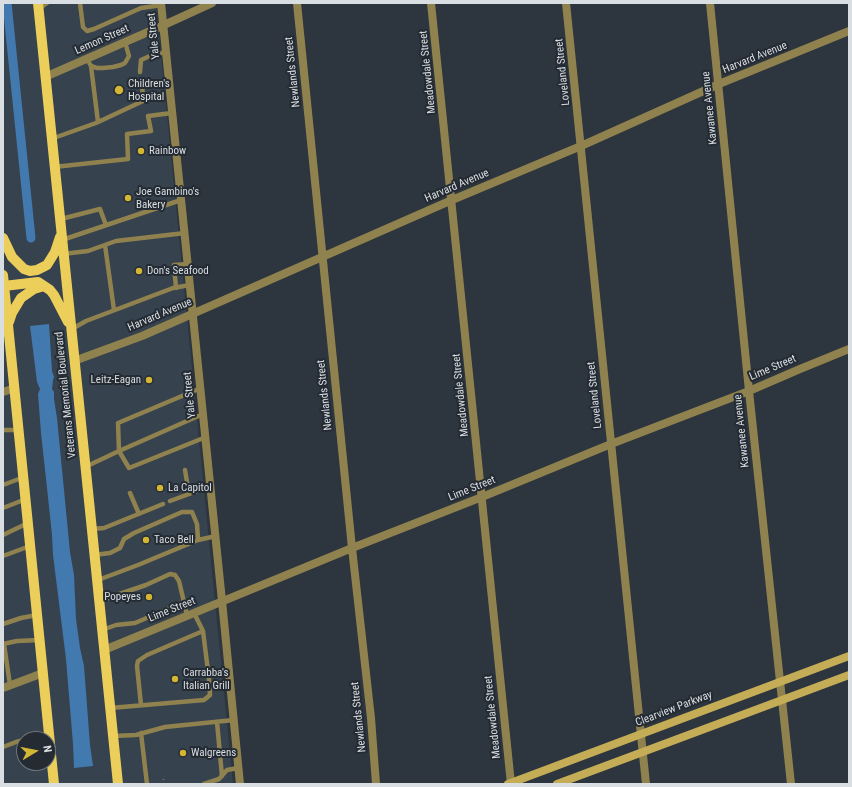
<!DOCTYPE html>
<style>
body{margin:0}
#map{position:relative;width:852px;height:787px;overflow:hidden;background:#2d353e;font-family:"Roboto Condensed",sans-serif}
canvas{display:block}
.frame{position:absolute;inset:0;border:4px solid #d9dee3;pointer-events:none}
.north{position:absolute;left:16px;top:731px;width:40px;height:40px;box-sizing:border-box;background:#242b33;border:1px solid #6c7379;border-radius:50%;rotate:80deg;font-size:11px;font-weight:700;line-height:16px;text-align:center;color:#d9dee3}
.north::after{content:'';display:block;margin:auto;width:14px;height:18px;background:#d4b635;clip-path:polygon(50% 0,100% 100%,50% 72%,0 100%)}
</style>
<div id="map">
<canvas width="852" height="787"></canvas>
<div class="frame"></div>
<div class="north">N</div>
</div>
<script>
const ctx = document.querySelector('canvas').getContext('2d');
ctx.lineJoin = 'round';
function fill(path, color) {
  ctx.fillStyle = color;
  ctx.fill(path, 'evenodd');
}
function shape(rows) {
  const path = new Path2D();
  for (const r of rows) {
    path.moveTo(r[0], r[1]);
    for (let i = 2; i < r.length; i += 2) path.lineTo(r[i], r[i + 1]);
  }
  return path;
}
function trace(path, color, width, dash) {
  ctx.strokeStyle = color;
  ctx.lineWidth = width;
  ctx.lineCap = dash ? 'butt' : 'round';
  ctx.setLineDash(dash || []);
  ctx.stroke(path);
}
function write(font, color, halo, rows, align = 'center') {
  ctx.font = font + ' "Roboto Condensed",sans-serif';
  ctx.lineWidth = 4;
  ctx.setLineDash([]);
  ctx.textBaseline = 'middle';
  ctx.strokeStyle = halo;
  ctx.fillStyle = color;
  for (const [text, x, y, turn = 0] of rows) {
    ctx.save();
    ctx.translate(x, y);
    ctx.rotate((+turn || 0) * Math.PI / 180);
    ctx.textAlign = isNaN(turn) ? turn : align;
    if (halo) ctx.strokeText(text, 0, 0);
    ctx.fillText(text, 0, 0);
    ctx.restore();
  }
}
const built = shape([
 [3,3,156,3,233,784,3,784],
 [24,739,48,739,48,763,24,763]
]);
const water = shape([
 [49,324,52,371,54,377,53,380,52,389,54,392,54,399,57,418,70,552,74,575,76,619,80,648,84,666,90,745,93,766,74,768,73,744,66,659,53,555,52,535,47,488,41,433,38,394,40,389,37,382,30,326]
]);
const canal = shape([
 [7,3,31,238]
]);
const path = shape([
 [163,784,164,776]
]);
const lane = shape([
 [80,3,83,27,87,31,94,29,141,8,162,5],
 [40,8,47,3],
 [87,59,91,66,98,122],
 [91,66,97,68,103,68,113,67,121,65,125,63,129,56,125,42],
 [140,72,141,60,152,55,166,52],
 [51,139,96,123,143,101,142,82],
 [54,167,128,159,127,134,151,131,148,116,172,113],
 [61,219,100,209,106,225],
 [62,240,181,200],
 [105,245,114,310],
 [63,254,88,251,116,241,185,233],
 [176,288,174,265,188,264],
 [72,329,86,321,173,288,190,285],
 [203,414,119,451,129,468,206,437],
 [3,430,19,430],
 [85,467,119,451,118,423,201,388],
 [185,470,189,494],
 [3,485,24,477],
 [130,493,139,514],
 [170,501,211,486],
 [3,508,26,499],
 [92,529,104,528,163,504],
 [3,535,28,523],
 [94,555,110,553,120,548,124,539,134,533,182,512,192,512,197,524,198,540],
 [3,556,30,546],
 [98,580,138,565,198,540,216,536],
 [99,601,146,585,170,574,175,575,179,581,187,615],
 [3,624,21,618,37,615],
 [102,630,116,625,135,623,184,602],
 [3,644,17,641,40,640],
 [4,644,10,685],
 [141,705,137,666,138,661,147,655,203,631],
 [110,708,204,700,210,695,209,679,203,631,194,613],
 [217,722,222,776],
 [141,733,147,784],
 [113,736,136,735,165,727,234,720],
 [32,739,49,736],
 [3,747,16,742,24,740],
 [204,784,219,779,227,770,238,768]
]);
const street = shape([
 [161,3,222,601,240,784],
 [297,3,352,548,371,718,376,784],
 [431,3,511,784],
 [566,3,646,784],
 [710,3,749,391,791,784],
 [45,77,164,25,212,3],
 [74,361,142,336,452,200,581,146,719,84,849,31],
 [3,392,15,388],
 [104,650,352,548,482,497,611,444,749,391,800,369,849,349],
 [3,688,43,673]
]);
const secondary = shape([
 [508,784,849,656],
 [557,784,849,675]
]);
const primary = shape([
 [38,3,118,784],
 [3,238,12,257,24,269,30,271,37,270,47,265,55,252,60,237],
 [3,275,54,784],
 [4,286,38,282,44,286],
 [9,322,12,313,21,298,34,289,44,286,50,290,54,295,68,322]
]);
const markers = [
 [119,90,5,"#d4b635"],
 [141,151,4,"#d4b635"],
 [128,198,4,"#d4b635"],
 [139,271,4,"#d4b635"],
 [149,380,4,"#d4b635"],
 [160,488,4,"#d4b635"],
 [146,540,4,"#d4b635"],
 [149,597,4,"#d4b635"],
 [175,679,4,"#d4b635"],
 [183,753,4,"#d4b635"]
];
const streetNames = [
 ["Yale Street",154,36,-96],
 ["Lemon Street",102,40,-24],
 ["Harvard Avenue",755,58,-22],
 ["Newlands Street",293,72,-96],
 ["Meadowdale Street",428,72,-96],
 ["Loveland Street",563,72,-96],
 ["Kawanee Avenue",710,108,-96],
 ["Harvard Avenue",457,186,-23],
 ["Harvard Avenue",160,315,-23],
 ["Lime Street",773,368,-23],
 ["Veterans Memorial Boulevard",66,395,-96],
 ["Yale Street",190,395,-96],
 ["Newlands Street",325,395,-96],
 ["Meadowdale Street",461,395,-96],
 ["Loveland Street",595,395,-96],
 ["Kawanee Avenue",742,431,-96],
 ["Lime Street",472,489,-22],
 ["Lime Street",172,610,-22],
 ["Clearview Parkway",674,709,-21],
 ["Newlands Street",359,717,-96],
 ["Meadowdale Street",493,717,-96]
];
const poiNames = [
 ["Children's",128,84],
 ["Hospital",128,97],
 ["Rainbow",149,151],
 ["Joe Gambino's",136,192],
 ["Bakery",136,205],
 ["Don's Seafood",147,271],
 ["Leitz-Eagan",141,380,"right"],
 ["La Capitol",168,488],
 ["Taco Bell",154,540],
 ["Popeyes",141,597,"right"],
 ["Carrabba's",183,673],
 ["Italian Grill",183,686],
 ["Walgreens",191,753]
];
fill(built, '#36424e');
fill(water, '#4279af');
trace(canal, '#4279af', 9);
trace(path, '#7e848b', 1.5, [1, 3]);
trace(lane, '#90824e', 4.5);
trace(street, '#90824e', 8);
trace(secondary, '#c4ad56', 8);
trace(primary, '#ecce5a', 10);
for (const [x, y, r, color] of markers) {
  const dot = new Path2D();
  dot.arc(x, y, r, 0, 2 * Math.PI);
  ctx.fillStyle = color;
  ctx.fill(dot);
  trace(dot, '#242b33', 1.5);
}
write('11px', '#d9dee3', '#242b33', streetNames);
write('11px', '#d9dee3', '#242b33', poiNames, 'left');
</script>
